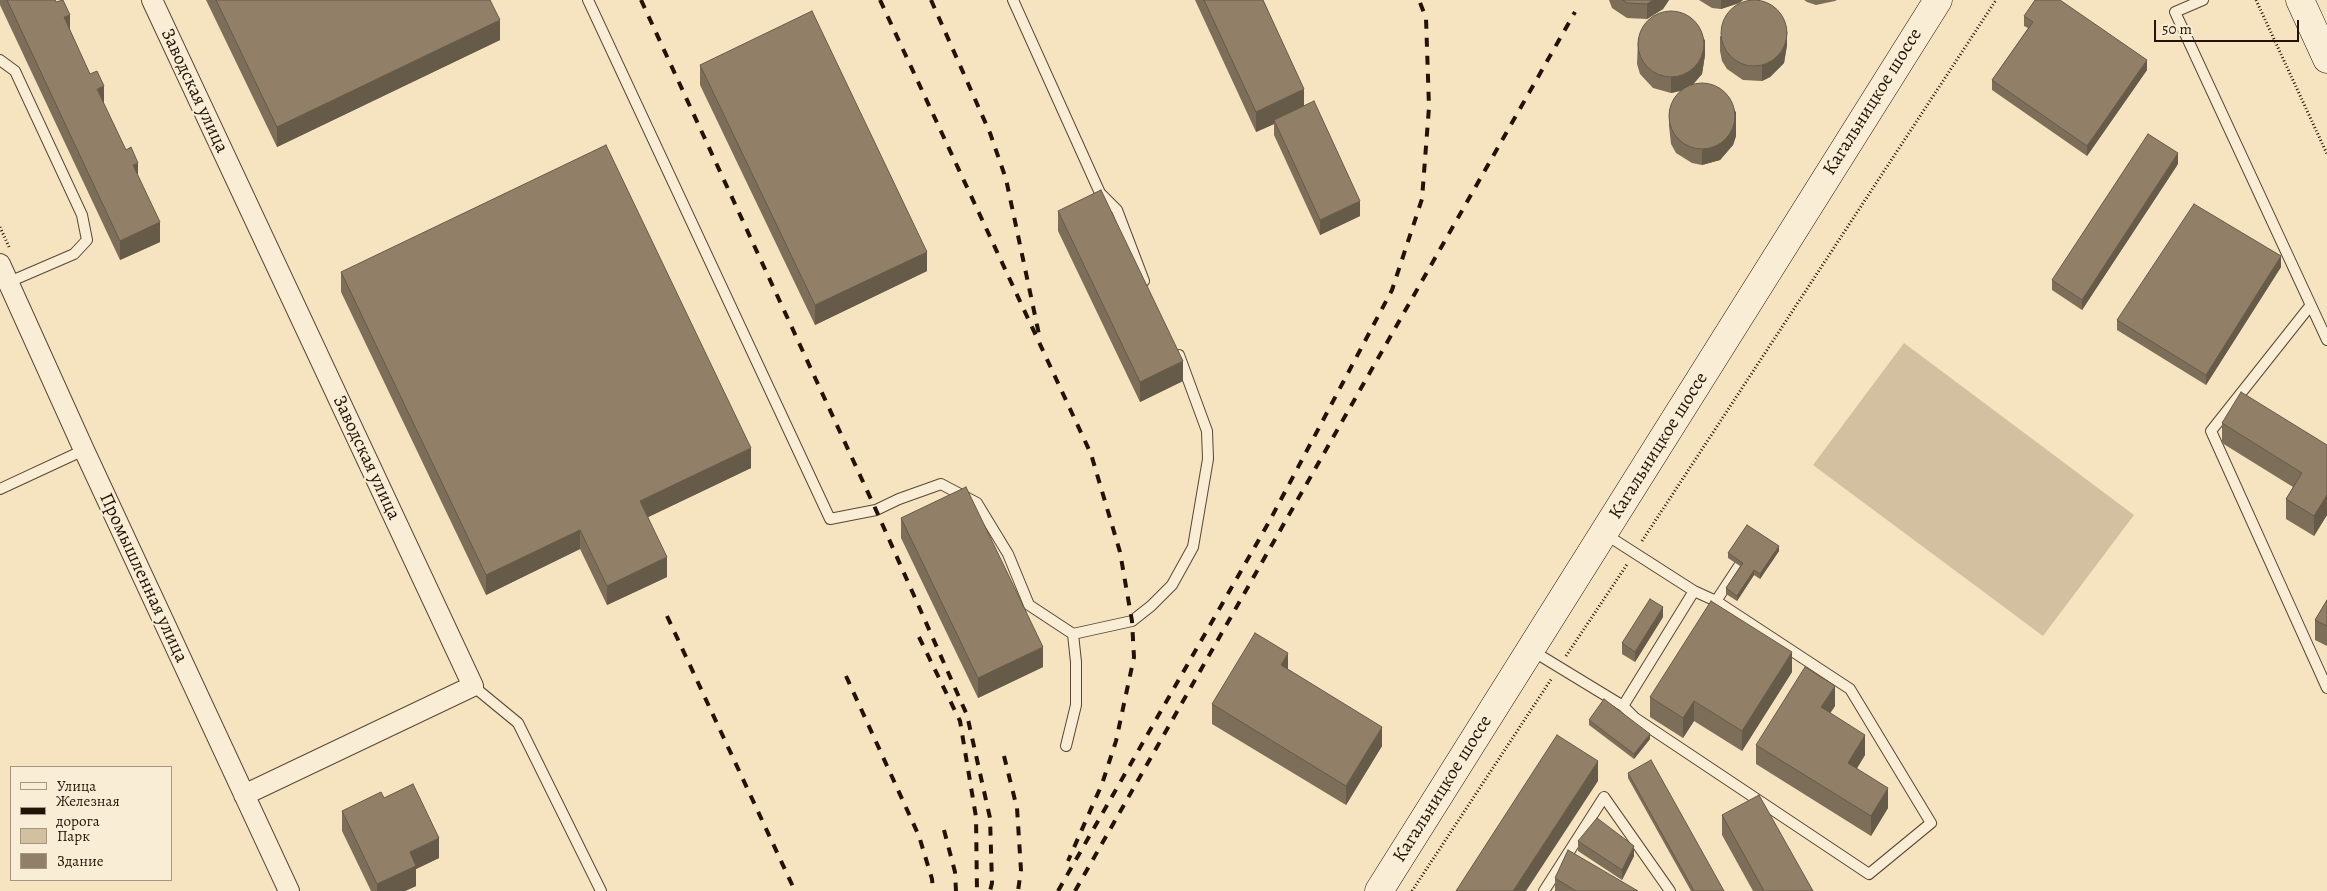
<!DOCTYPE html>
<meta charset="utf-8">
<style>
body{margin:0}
#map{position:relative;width:2327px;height:891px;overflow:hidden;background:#f6e4c0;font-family:Alegreya,serif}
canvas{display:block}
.legend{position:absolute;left:10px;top:766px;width:162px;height:115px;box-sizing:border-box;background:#f9edd6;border:1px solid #a39683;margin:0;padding:6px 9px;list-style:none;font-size:15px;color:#231306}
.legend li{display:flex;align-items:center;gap:10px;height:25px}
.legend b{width:25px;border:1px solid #a39683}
.scale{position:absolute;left:2154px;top:20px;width:145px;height:22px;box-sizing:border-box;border:2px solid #231306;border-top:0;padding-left:6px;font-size:15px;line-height:18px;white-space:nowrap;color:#231306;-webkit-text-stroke:4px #f9edd6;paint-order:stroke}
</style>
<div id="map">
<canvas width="2327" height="891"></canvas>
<ul class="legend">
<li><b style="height:6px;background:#f9edd6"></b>Улица</li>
<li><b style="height:6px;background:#231306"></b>Железная дорога</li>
<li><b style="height:14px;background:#d2c0a0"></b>Парк</li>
<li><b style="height:14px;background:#918067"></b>Здание</li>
</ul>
<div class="scale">50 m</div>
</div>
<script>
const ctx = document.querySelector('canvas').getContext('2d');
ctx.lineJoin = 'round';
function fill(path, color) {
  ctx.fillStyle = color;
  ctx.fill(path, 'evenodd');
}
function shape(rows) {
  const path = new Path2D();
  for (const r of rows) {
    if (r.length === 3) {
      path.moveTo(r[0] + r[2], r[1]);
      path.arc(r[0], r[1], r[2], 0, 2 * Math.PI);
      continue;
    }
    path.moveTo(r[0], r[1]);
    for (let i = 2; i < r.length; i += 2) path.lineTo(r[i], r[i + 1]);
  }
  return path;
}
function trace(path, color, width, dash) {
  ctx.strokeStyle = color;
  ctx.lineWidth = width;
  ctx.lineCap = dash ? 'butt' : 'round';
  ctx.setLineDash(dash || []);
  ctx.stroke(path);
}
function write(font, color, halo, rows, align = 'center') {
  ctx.font = font + ' Alegreya,serif';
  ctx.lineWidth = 4;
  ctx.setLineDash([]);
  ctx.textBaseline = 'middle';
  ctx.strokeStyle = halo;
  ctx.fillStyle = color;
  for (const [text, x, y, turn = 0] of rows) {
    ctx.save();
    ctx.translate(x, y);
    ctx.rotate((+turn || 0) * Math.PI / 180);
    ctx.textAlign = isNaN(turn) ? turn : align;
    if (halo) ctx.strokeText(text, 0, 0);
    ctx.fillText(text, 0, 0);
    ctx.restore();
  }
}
const green = shape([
 [1904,343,2134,515,2043,636,1813,465]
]);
const path = shape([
 [2256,0,2327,154],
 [0,227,9,247],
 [1642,541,1996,0],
 [1566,656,1628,563],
 [1412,891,1552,678]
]);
const service = shape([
 [588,0,830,519,876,510,899,499,941,484,977,503,1008,554,1029,605,1073,634],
 [1013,0,1100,193,1117,210,1144,281],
 [2203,0,2175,12,2327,340],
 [0,60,15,71,82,215,87,240,74,254,9,282,6,281],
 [2310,306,2211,431,2327,688],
 [0,489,84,450],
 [1716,601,1739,566],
 [1531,650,1623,706,1694,591,1605,534],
 [473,686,518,723,601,891],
 [1623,706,1635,718,1869,874,1931,823,1850,689,1716,601,1694,591],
 [1066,746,1076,705,1076,662,1073,634,1132,621,1151,606,1172,585,1193,547,1208,459,1207,431,1179,355],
 [1544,891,1604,797,1670,891]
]);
const minor = shape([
 [152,0,473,686,244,795],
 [0,264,84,450,289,891]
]);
const secondary = shape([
 [2300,0,2327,59],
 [1379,891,1938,0]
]);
const rail = shape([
 [641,0,876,510,967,715,990,818,992,883,990,891],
 [880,0,1091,454,1120,552,1132,621,1134,657,1116,741,1102,784,1068,861],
 [931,0,990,133,1006,179,1040,339],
 [667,616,795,891],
 [919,637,960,721,976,817,977,891],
 [846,676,919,836,932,879,933,891],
 [1004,756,1017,808,1021,870,1018,891],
 [944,830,955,872,956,891],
 [1058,891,1269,522,1392,290,1422,199,1429,107,1426,18,1419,0],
 [1075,891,1575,12]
]);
const wall = shape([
 [0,0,55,0,138,177,160,242,120,260,0,5],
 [206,0,490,0,500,40,277,147],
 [1195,0,1263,0,1304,106,1360,216,1320,235,1274,135,1274,124,1256,132],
 [1609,0,1669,0,1663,9,1647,19,1627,18,1612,8],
 [1699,0,1743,0,1739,3,1721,9,1712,8],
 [1804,0,1837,0,1835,1,1816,5,1807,2],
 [2024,16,2147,70,2087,156,1992,90,1992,80,2028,28,2024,26],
 [1720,36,1787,45,1784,63,1770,77,1762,81,1743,80,1727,69,1722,61,1720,51],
 [1638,39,1705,55,1702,74,1693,84,1736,136,1733,145,1720,160,1702,165,1692,163,1676,153,1671,144,1669,126,1669,110,1681,91,1671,93,1653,88,1640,74,1637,64],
 [700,65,927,271,815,325,700,85],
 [2178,164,2082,310,2052,290,2052,280],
 [1058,211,1183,381,1140,402,1058,231],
 [2281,267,2206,385,2117,330,2117,320],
 [341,272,751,468,648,517,667,577,607,605,580,549,486,595,341,292],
 [2222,423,2327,445,2327,515,2314,536,2286,519,2286,499,2293,487,2222,443],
 [901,518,1043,667,978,698,901,538],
 [1779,551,1760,579,1754,575,1737,601,1726,594,1726,588,1740,566,1728,558,1728,553],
 [2327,600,2327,646,2315,640,2315,620],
 [1663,617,1635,662,1622,654,1622,643],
 [1288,669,1382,746,1346,805,1212,724,1212,704],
 [1792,672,1742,751,1694,721,1683,738,1650,717,1650,697],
 [1835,706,1830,713,1865,755,1857,768,1888,808,1871,836,1756,764,1756,745],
 [1589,720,1650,739,1634,759,1589,725],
 [1628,773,1724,891,1691,891,1628,778],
 [342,811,439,858,416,869,416,886,405,891,371,891,342,831],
 [1722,815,1813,891,1753,891,1722,835],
 [1578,841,1634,856,1622,880,1578,851],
 [1555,878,1638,891,1555,891]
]);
const shadedWall = shape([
 [1653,0,1669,0,1663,9,1647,19,1647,4],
 [1721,0,1743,0,1739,3,1721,9],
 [70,15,70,34,64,17],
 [500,20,500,40,277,147,277,127],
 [1787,29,1787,45,1784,63,1770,77,1762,81,1762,66],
 [1705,39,1705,55,1702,74,1690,88,1671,93,1671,78],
 [2147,60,2147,70,2087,156,2087,146],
 [104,86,104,106,97,89],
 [1304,89,1304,109,1274,120,1274,124,1256,132,1256,112],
 [1736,111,1736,136,1733,145,1720,160,1702,165,1702,149],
 [2178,153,2178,164,2082,310,2082,300],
 [138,163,138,182,133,165],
 [1360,201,1360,216,1320,235,1320,220],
 [160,222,160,242,120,260,120,241],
 [927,252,927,271,815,325,815,305],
 [2281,256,2281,267,2206,385,2206,375],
 [1183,361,1183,381,1140,402,1140,382],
 [751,448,751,468,640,521,640,501],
 [2327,495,2327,515,2314,536,2314,516],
 [580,530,580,549,486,595,486,575],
 [1779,546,1779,551,1760,579,1760,574],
 [667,557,667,577,607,605,607,586],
 [1754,570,1754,575,1737,601,1737,596],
 [1663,607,1663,617,1635,662,1635,652],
 [1043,647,1043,667,978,698,978,678],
 [1792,652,1792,672,1742,751,1742,731],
 [1288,653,1288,673,1281,665],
 [1835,686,1835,706,1821,727,1821,707],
 [1694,701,1694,721,1683,738,1683,718],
 [1382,727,1382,746,1346,805,1346,786],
 [1650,734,1650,739,1634,759,1634,754],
 [1865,735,1865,755,1848,783,1848,763],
 [1598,761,1598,781,1526,891,1513,891],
 [1888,788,1888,808,1871,836,1871,816],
 [439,838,439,858,416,869,416,886,405,891,377,891,377,884,410,852],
 [1634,846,1634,856,1622,880,1622,870]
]);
const building = shape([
 [1754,33,33],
 [7,0,55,0,56,2,63,0,70,15,64,17,90,74,97,71,104,86,97,89,126,150,131,147,138,163,133,165,160,222,120,241,7,0],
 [216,0,490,0,500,20,277,127,216,0],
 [1204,0,1263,0,1304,89,1256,112,1204,0],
 [1623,0,1653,0,1647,4,1627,3,1623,0],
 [2035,0,2060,0,2147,60,2087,146,1992,80,2033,22,2024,16,2035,0],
 [1671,44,33],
 [812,11,927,252,815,305,700,65,812,11],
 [1702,116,33],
 [1314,101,1360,201,1320,220,1274,120,1314,101],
 [2148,134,2178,153,2082,300,2052,280,2148,134],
 [606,145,751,448,640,501,667,557,607,586,580,530,486,575,341,272,606,145],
 [1101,190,1183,361,1140,382,1058,211,1101,190],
 [2194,204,2281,256,2206,375,2117,320,2194,204],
 [2241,392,2327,445,2327,495,2314,516,2286,499,2302,473,2222,423,2241,392],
 [966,487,1043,647,978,678,901,518,966,487],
 [1747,525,1779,546,1760,574,1754,570,1737,596,1726,588,1743,563,1728,553,1747,525],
 [1650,599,1663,607,1635,652,1622,643,1650,599],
 [2327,600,2327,626,2315,620,2327,600],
 [1711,601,1792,652,1742,731,1694,701,1683,718,1650,697,1711,601],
 [1255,633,1288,653,1281,665,1382,727,1346,786,1212,704,1255,633],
 [1805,667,1835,686,1821,707,1865,735,1848,763,1888,788,1871,816,1756,745,1805,667],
 [1604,699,1650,734,1634,754,1589,720,1604,699],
 [1557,735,1598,761,1513,891,1456,891,1557,735],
 [1651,760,1724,891,1694,891,1628,773,1651,760],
 [413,784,439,838,410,852,416,866,377,884,342,811,381,792,384,798,413,784],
 [1759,795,1813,891,1764,891,1722,815,1759,795],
 [1597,818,1634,846,1622,870,1578,841,1597,818],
 [1568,850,1638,891,1576,891,1555,878,1568,850]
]);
const streetNames = [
 ["Заводская улица",194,91,65],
 ["Кагальницкое шоссе",1873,102,-58],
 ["Кагальницкое шоссе",1659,446,-58],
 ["Заводская улица",366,458,65],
 ["Промышленная улица",143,578,65],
 ["Кагальницкое шоссе",1443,789,-58]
];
fill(green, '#d2c0a0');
trace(service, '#584734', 12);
trace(minor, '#584734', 22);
trace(secondary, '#231306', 29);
trace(path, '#231306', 3, [1, 2.5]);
trace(service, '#f9edd6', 10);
trace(minor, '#f9edd6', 20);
trace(secondary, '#f9edd6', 28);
trace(rail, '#231306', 4, [9, 9]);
fill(wall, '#7d6e59');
fill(shadedWall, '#665a48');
fill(building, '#918067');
trace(building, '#665a48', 1);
write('19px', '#231306', '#f9edd6', streetNames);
</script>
